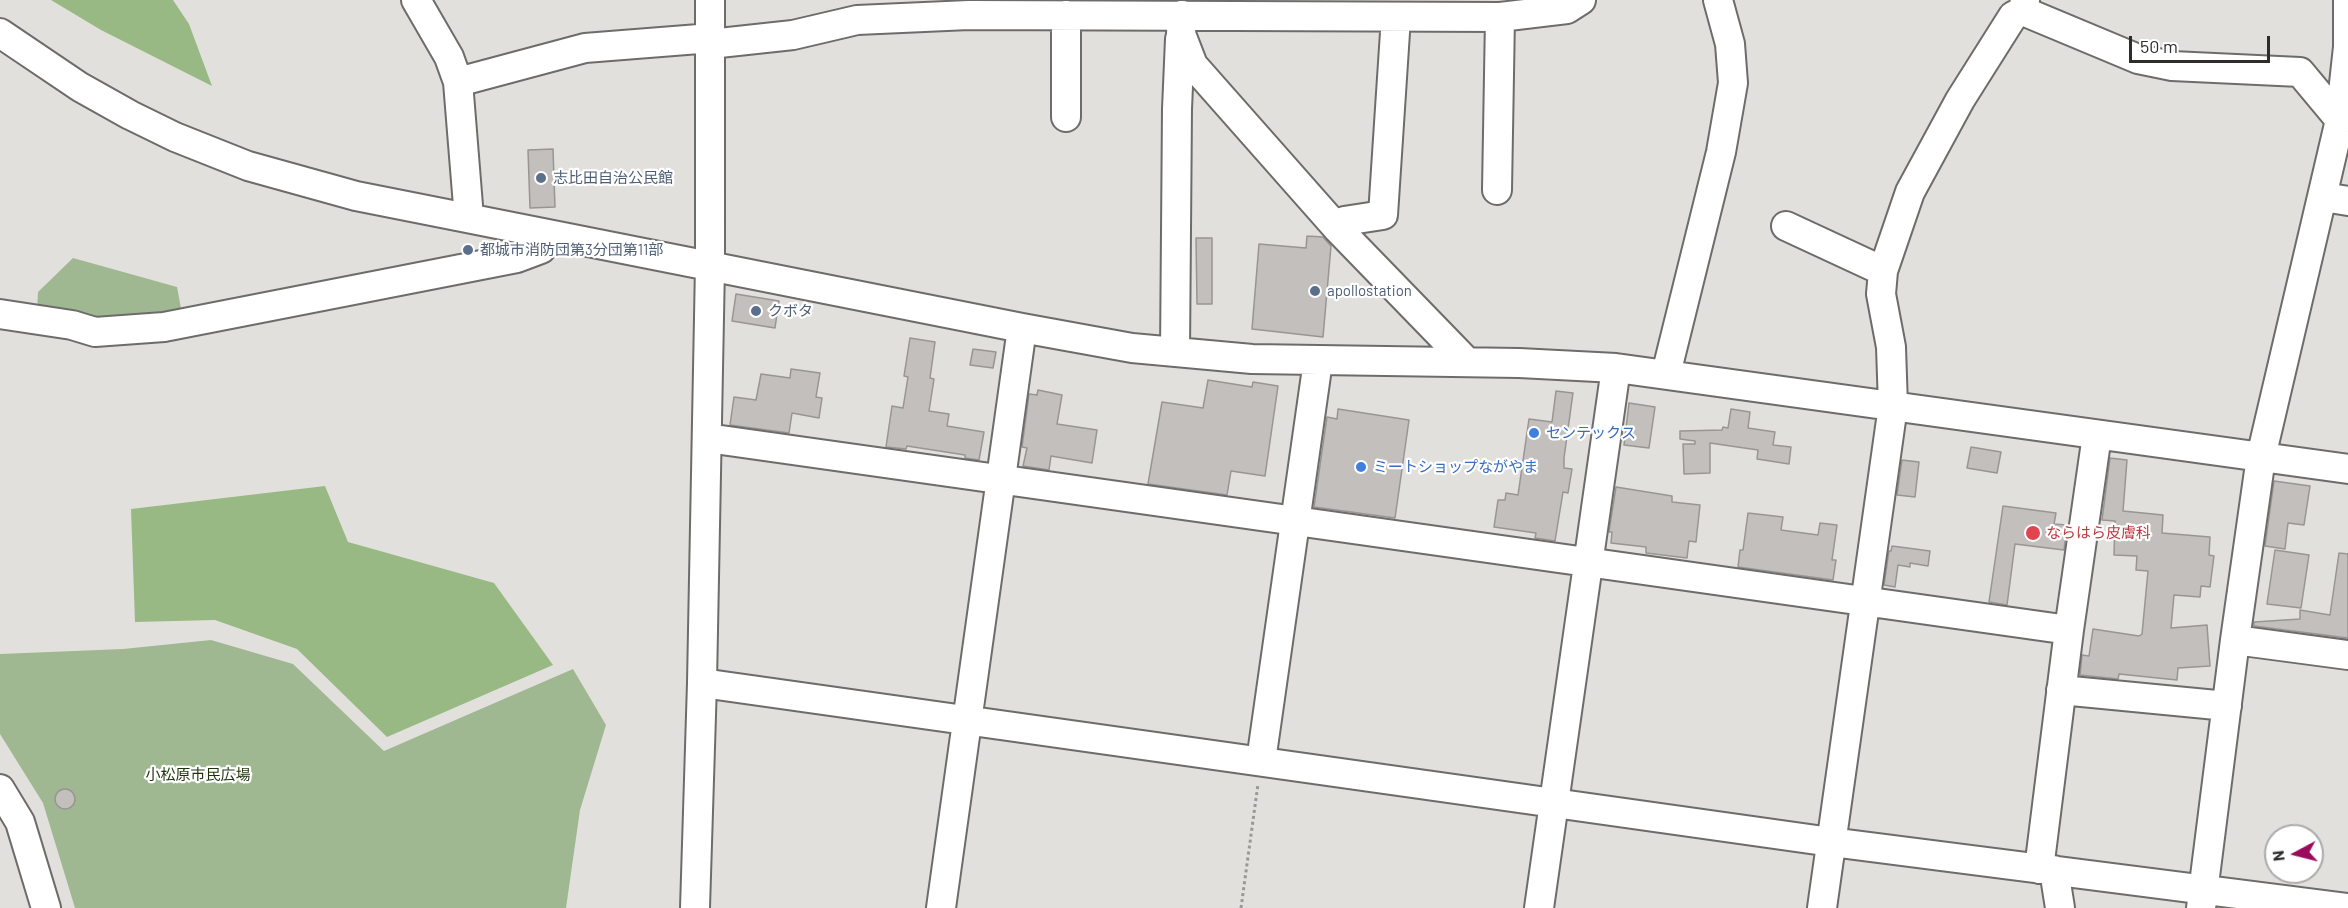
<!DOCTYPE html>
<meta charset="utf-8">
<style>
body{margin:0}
#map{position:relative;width:2348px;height:908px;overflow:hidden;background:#e2e0dd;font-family:Barlow,sans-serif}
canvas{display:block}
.north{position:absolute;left:2264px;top:824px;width:60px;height:60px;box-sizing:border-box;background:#fff;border:2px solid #ababab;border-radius:50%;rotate:263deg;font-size:16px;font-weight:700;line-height:24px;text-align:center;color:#2e2d2c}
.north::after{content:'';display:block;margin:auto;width:21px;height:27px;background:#9a0b5c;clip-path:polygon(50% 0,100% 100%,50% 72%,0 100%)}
.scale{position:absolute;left:2129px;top:36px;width:141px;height:27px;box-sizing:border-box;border:3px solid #2e2d2c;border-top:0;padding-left:8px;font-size:18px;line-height:21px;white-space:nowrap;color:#2e2d2c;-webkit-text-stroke:4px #fff;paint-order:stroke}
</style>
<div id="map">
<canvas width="2348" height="908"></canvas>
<div class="north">N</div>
<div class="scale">50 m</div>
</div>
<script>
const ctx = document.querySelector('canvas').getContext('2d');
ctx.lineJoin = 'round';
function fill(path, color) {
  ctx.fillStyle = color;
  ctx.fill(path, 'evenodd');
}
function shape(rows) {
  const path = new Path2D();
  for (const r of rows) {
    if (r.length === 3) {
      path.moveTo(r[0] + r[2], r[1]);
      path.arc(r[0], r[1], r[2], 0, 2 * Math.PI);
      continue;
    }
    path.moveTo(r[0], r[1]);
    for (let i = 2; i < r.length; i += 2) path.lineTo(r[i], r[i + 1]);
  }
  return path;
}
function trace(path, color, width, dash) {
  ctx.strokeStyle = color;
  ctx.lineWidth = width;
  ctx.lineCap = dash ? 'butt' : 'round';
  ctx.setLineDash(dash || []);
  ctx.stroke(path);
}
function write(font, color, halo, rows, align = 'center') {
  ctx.font = font + ' Barlow,"Noto Sans JP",sans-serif';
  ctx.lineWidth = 4.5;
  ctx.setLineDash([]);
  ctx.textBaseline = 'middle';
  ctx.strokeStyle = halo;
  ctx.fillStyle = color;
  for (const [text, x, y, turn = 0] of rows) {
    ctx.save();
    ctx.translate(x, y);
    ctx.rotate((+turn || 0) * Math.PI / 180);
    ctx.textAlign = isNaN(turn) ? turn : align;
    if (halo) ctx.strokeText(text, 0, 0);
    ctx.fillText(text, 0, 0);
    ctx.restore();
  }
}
const green = shape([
 [73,258,177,287,183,319,104,326,37,311,38,292],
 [211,640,293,664,384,751,573,669,606,725,580,810,566,908,75,908,43,803,0,734,0,654,123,649]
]);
const forest = shape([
 [51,0,173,0,189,24,212,86,101,30],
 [325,486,348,542,494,583,553,665,387,737,297,649,215,620,135,622,131,509]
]);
const building = shape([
 [553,149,555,207,530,208,528,150,553,149],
 [1307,236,1323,237,1331,246,1323,337,1252,329,1259,244,1306,248,1307,236],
 [1196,238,1212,238,1212,304,1197,304,1196,238],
 [736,294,779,301,775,328,732,321,736,294],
 [910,338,935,342,930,378,934,379,929,411,949,414,947,426,984,432,979,460,965,458,965,455,907,446,906,449,886,447,892,406,903,408,908,377,904,376,910,338],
 [973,349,996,352,993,368,970,365,973,349],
 [791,369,820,373,816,397,822,398,819,418,792,413,789,433,730,425,734,397,756,400,761,374,790,378,791,369],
 [1208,380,1252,387,1253,382,1278,386,1265,476,1231,471,1227,495,1148,484,1162,402,1203,408,1208,380],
 [1038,390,1062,395,1057,424,1097,430,1092,463,1051,456,1049,470,1023,466,1027,448,1022,447,1029,394,1037,395,1038,390],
 [1556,391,1573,393,1564,458,1564,468,1572,469,1568,493,1563,492,1555,541,1535,538,1536,533,1494,527,1498,500,1505,500,1506,493,1518,495,1529,419,1552,422,1556,391],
 [1629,403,1655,407,1649,448,1624,445,1629,403],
 [1338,409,1409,420,1395,518,1314,507,1327,417,1337,419,1338,409],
 [1731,409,1750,412,1748,428,1775,432,1773,445,1791,447,1789,464,1757,459,1758,450,1710,443,1710,473,1684,474,1683,444,1695,444,1695,441,1680,439,1680,431,1722,430,1723,427,1728,428,1731,409],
 [1971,447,2001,452,1997,473,1967,468,1971,447],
 [2110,458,2127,460,2123,511,2163,515,2162,533,2210,537,2209,555,2214,556,2210,587,2201,586,2200,597,2174,595,2171,628,2207,625,2210,666,2178,668,2177,680,2119,674,2118,679,2080,675,2082,655,2089,656,2093,629,2139,636,2142,634,2148,571,2136,570,2137,556,2114,555,2115,521,2102,520,2110,458],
 [1902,460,1919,462,1915,497,1897,495,1902,460],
 [2274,481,2310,486,2304,525,2288,523,2285,549,2265,546,2274,481],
 [1616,487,1672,496,1672,502,1700,505,1696,542,1689,541,1687,558,1646,553,1646,547,1611,543,1612,532,1609,532,1616,487],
 [2003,506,2056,513,2054,524,2067,525,2064,550,2015,544,2007,605,1989,602,2003,506],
 [1748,513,1783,517,1781,530,1818,535,1820,523,1837,525,1832,560,1836,560,1833,580,1738,567,1740,550,1743,550,1748,513],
 [1892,546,1930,551,1928,566,1910,563,1910,567,1898,565,1895,587,1884,585,1889,551,1891,551,1892,546],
 [2275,550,2309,555,2301,608,2267,604,2275,550],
 [2339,553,2348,554,2348,638,2254,626,2254,622,2300,619,2300,610,2330,615,2339,553],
 [65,799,10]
]);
const path = shape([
 [1241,908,1258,784]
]);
const minor = shape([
 [416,0,449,57,458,82,469,218],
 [2025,0,2023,11,2138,59,2172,66,2300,72,2340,120],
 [1182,15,1181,34,1193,65,1337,228,1467,362],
 [0,33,80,87,130,115,175,137,248,166,356,196,1022,328,1132,348,1252,359,1519,363,1616,368,2348,469],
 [458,82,585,48,699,39,710,44,793,35,857,20,969,15,1500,17,1567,9,1581,0],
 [1066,117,1066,15],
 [1497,190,1500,17],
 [2323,197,2348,201],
 [1786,226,1883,271],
 [1337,228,1344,221,1383,215,1396,17],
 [0,314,72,325,95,332,164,327,517,258,541,249,549,235],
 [1175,352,1177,109,1180,39],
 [1666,374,1721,152,1733,83,1730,44,1718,0],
 [707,438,2069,630],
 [2235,640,2348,655],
 [702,683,1831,842,2347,908],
 [2061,690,2227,706],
 [1261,761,1318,361],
 [0,789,20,822,46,908],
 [2039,869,2069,630,2097,435],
 [2054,870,2060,908],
 [695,908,702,683,710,265,710,0],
 [941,908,1022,328],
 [1539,908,1616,368],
 [1822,908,1893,406,1891,347,1881,294,1883,271,1910,192,1960,100,2013,16,2023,11],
 [2201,908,2235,640,2261,457,2340,120,2348,47,2348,0]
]);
const markers = [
 [541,178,6,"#5c6f8a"],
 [468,250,6,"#5c6f8a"],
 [1315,291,6,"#5c6f8a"],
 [756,311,6,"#5c6f8a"],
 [1534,433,6,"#3f7fe0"],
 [1361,467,6,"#3f7fe0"],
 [2033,533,8,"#e0444e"]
];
const serviceNames = [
 ["志比田自治公民館",553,178],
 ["都城市消防団第3分団第11部",480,250],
 ["apollostation",1327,291],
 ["クボタ",768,311]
];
const shopNames = [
 ["センテックス",1546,433],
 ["ミートショップながやま",1373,467]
];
const healthNames = [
 ["ならはら皮膚科",2046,533]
];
const parkNames = [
 ["小松原市民広場",198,775]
];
fill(green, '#a0b891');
fill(forest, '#98b983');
fill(building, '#c2bfbd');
trace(building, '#989593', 1.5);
trace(minor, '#6e6c6a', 32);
trace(path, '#999896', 3, [3, 3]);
trace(minor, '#fff', 28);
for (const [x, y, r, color] of markers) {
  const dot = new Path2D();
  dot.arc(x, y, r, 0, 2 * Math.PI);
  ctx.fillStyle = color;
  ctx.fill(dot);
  trace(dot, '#fff', 2);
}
write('15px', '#4e5e75', '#fff', serviceNames, 'left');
write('15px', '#366cbe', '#fff', shopNames, 'left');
write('15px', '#be3a42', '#fff', healthNames, 'left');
write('15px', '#1e330d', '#fff', parkNames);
</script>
